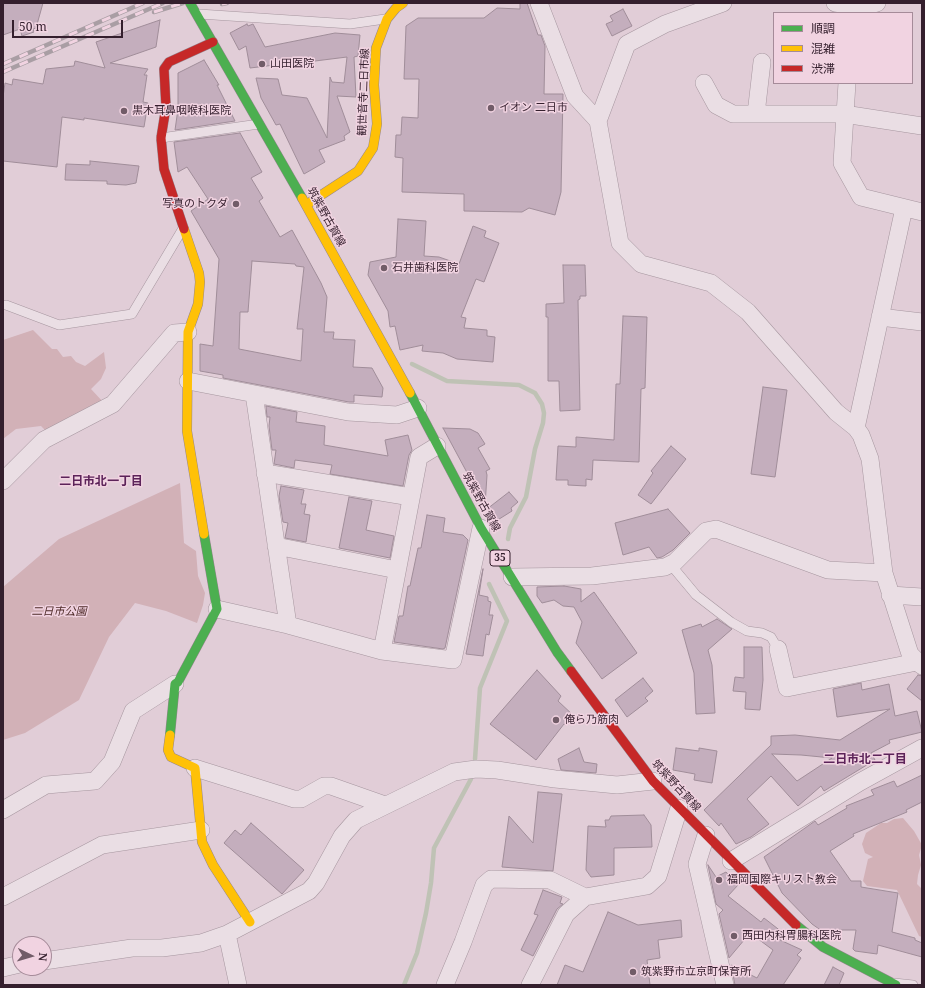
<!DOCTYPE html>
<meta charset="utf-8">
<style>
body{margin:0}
#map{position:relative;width:925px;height:988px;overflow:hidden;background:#e1cdd7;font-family:"Noto Serif","Noto Sans JP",serif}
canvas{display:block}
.frame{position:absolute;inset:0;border:4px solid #341f2d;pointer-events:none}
.legend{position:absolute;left:773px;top:12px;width:140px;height:72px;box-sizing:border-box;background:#f1d3e1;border:1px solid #a58b99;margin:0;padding:5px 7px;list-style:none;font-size:12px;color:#341f2d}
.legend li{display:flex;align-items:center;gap:8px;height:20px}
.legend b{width:20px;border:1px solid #a58b99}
.north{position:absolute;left:12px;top:936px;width:40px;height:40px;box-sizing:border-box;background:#f1d3e1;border:1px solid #a58b99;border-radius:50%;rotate:95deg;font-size:11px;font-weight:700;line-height:16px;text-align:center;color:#341f2d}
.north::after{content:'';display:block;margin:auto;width:14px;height:18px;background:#715c68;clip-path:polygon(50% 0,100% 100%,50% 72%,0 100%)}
.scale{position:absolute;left:12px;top:20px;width:111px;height:18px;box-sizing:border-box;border:2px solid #341f2d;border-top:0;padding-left:5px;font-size:12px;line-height:14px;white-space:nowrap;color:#341f2d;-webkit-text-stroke:3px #f1d3e1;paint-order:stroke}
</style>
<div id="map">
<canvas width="925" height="988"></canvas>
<div class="frame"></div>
<ul class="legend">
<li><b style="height:5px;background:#4caf50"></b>順調</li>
<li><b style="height:5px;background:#ffc107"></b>混雑</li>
<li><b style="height:5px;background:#c62828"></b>渋滞</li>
</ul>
<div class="north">N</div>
<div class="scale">50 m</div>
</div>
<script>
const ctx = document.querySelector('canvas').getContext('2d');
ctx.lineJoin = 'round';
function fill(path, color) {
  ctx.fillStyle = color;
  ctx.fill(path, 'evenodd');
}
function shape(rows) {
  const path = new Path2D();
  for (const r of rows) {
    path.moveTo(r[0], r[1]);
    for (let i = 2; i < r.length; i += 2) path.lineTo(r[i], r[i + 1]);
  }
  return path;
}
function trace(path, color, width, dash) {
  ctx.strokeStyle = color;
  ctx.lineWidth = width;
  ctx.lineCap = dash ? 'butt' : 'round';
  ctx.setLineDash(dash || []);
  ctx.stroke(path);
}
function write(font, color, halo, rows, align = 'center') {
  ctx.font = font + ' "Noto Serif","Noto Sans JP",serif';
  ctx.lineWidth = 3;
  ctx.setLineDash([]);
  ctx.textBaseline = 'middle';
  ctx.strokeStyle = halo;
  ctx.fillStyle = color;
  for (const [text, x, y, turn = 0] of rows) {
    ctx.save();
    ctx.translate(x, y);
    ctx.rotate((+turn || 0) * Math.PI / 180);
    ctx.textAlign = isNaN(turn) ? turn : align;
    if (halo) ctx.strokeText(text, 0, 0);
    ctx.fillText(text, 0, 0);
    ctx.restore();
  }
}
const green = shape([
 [33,330,52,349,57,349,63,357,71,356,76,362,85,366,104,352,106,368,101,379,91,389,104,403,48,433,41,426,16,429,3,439,3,340],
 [180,483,184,543,196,551,198,576,205,593,203,605,197,623,166,611,135,603,109,637,79,700,25,733,3,740,3,587,59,539],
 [903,818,914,831,922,845,919,855,921,865,918,875,917,884,922,889,922,937,919,936,897,890,867,886,863,881,868,859,873,857,865,853,862,844,866,833,881,823,887,823,894,819]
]);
const stream = shape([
 [412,364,447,381,519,385,535,393,542,404,544,413,543,423,535,449,526,497,510,528,508,539],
 [475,759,480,688,507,621,489,584],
 [404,985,417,953,426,913,431,883,434,848,471,779]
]);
const building = shape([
 [3,3,43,3,36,28,33,29,34,32,22,36,20,29,3,35,3,3],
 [520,3,527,3,538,35,541,35,545,46,544,94,563,94,561,192,555,215,529,208,522,212,464,211,464,194,402,192,403,158,395,157,396,135,401,135,402,117,418,118,419,79,404,79,406,26,418,18,484,18,497,8,520,9,520,3],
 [623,9,632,26,612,36,606,24,613,21,610,16,623,9],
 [160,20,156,47,110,63,148,69,144,75,147,75,143,102,148,103,144,127,84,118,84,120,62,117,57,167,3,161,3,97,5,83,12,85,13,79,43,84,46,69,74,66,75,61,105,68,96,42,160,20],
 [247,24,248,26,253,24,265,47,335,33,360,35,358,56,354,57,356,97,337,96,350,132,344,136,345,140,319,150,325,162,304,174,280,124,276,125,261,98,256,78,278,79,282,95,307,98,327,138,330,77,332,82,344,83,347,57,307,62,306,58,275,65,250,68,246,46,239,50,230,33,247,24],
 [204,60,219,85,217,85,235,121,175,130,178,109,178,73,204,60],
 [240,133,262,172,251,178,263,198,259,201,280,237,292,230,321,283,327,297,324,332,334,332,333,339,355,340,353,367,372,368,383,388,382,397,354,395,354,402,349,402,223,378,223,375,200,371,200,344,213,346,219,259,191,211,208,199,187,167,178,172,174,142,240,133],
 [252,261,295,264,296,266,304,267,297,329,303,329,301,361,239,349,240,312,248,312,252,261],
 [90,161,139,166,136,183,126,185,107,184,107,181,65,180,66,164,90,165,90,161],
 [398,219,426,221,424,256,439,257,459,264,473,226,486,231,484,237,499,243,484,282,476,279,461,317,466,318,464,328,487,330,487,336,495,337,493,362,457,359,443,353,422,351,423,345,400,350,395,326,390,327,388,311,368,275,370,262,396,257,398,219],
 [563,265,585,265,586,296,580,296,580,299,578,300,580,410,560,411,559,381,548,381,548,317,546,317,546,304,564,303,563,265],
 [623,316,647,317,645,388,641,389,639,462,593,460,592,480,586,479,586,486,568,485,568,480,556,480,558,446,576,447,576,437,614,440,616,384,620,384,623,316],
 [763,387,787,390,775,477,751,474,763,387],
 [266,406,297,412,296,422,325,426,324,445,388,456,385,440,408,435,412,450,409,455,403,486,330,474,332,465,295,460,294,468,274,464,276,450,272,450,269,426,270,417,267,417,266,406],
 [443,428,470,429,478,433,485,444,478,448,490,469,486,471,487,475,485,506,443,428],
 [671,446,686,459,651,504,638,495,653,473,651,471,671,446],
 [281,486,304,490,301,504,306,504,304,514,310,515,306,542,285,538,288,523,283,522,279,496,281,486],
 [509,492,518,502,511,508,512,511,496,521,487,509,509,492],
 [349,497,372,501,366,530,394,536,390,558,339,548,349,497],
 [668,509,690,533,673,550,662,557,657,558,649,547,623,555,615,523,668,509],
 [427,515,445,518,443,532,463,535,468,540,445,648,443,649,394,642,399,616,403,616,408,586,410,586,418,548,421,548,427,515],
 [483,569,479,595,488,597,488,601,491,602,489,615,493,615,489,635,486,634,483,656,466,654,483,569],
 [564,586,581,589,581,602,594,592,637,653,602,679,576,643,582,622,574,607,563,606,554,600,542,603,537,596,537,587,564,586],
 [717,619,732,629,708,650,712,665,715,713,696,714,694,673,682,630,701,624,702,627,717,619],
 [744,647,762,647,763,680,760,710,745,709,746,692,733,691,735,677,744,678,744,647],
 [537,670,561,696,558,701,574,716,566,725,564,724,536,760,490,724,537,670],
 [918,675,922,676,922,701,907,689,918,675],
 [643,678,653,691,645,698,648,701,627,717,615,700,643,678],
 [861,683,862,690,889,684,895,716,917,711,922,732,889,740,890,743,871,753,875,760,824,791,821,786,798,806,771,776,747,799,769,824,751,837,736,844,721,823,719,826,704,810,771,745,771,736,795,735,840,740,890,709,837,717,833,689,861,683],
 [772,754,801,755,832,758,797,781,772,754],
 [579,748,584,762,597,764,596,773,561,770,558,759,579,748],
 [676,748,699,751,699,748,717,751,712,783,694,780,695,774,673,770,676,748],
 [922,775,922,802,906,810,907,812,853,834,854,836,830,851,851,881,861,881,861,887,898,893,892,932,915,938,915,940,922,943,922,957,878,945,877,954,855,951,853,949,856,930,835,930,829,936,812,924,782,893,764,857,815,821,818,825,847,808,846,806,874,795,871,790,894,781,897,787,922,775],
 [538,792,562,794,553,871,502,867,509,816,533,843,538,792],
 [644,815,651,825,652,847,614,848,614,875,591,877,586,870,588,826,606,827,605,820,609,820,611,816,644,815],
 [251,823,304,870,282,894,224,843,235,830,241,835,251,823],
 [708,865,716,877,726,872,738,885,728,896,761,922,764,918,782,932,780,940,802,950,797,955,801,958,783,985,735,985,731,965,757,978,773,950,750,933,729,958,719,914,723,910,716,904,708,865],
 [543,890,562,897,560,903,563,904,557,909,533,956,521,950,538,915,534,914,543,890],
 [608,912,638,925,681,920,682,937,658,940,660,958,647,960,650,985,557,985,565,965,583,972,608,912],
 [833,967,844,973,839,985,824,985,833,967]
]);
const lane = shape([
 [199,14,350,24,385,19],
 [161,138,259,124],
 [6,305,59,325,132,314,182,230],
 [671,565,696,595,731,622,747,631,762,633,771,637,778,649],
 [894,983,913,985]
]);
const street = shape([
 [539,3,575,96,598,121],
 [723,3,665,24,627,44,598,121,620,243,641,264,711,283,748,312,836,412,856,428,861,435,870,459,884,573,910,654,922,666],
 [835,3,862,7,877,3],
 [704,83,716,105,733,114,844,114,922,126],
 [847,83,842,163,861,197,922,212],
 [756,114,762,62],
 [880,317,922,322],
 [188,381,348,412,397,415,418,408],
 [254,394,288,625],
 [856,428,904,208],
 [265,473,411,497],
 [3,481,44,440,113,404,174,333,188,332],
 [276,546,397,570],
 [512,577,592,576,665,567,675,562,706,531,716,529,828,570,884,573],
 [890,595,922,597],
 [217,609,288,625,382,651,453,660,481,528],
 [778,649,787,688,917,662],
 [382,651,419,457,437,446],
 [195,768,294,799,301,799,324,786,331,786,385,805],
 [3,810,46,785,95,781,112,762,133,711,175,684],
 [706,835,697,864,725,985],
 [731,861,860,782,922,748],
 [3,897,102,845,201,830],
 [227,934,238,985],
 [44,961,132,948,162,948,201,943,227,934,309,891,316,883,342,836,356,820,454,772,476,769,497,770,555,779,617,785,653,781],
 [3,968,20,964],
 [445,985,463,942,484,885,491,879,550,880,585,897,647,886,658,876,679,808],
 [530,985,566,914,585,897]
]);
const fast = shape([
 [190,3,302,198],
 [410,393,481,528,557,652,571,671],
 [170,735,175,684,178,682,217,609,204,534],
 [796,925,823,947,896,985]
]);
const slow = shape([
 [302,198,410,393],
 [306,205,358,171,373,148,377,124,374,85,376,48,387,19,396,8,403,3],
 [184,229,199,273,200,282,198,304,188,332,187,431,204,534],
 [170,735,168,750,171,757,195,768,202,842,213,865,250,922]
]);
const jam = shape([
 [184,229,164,169,161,138,166,107,164,69,169,62,213,42],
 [571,671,653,781,796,925]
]);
const rail = shape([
 [222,4,227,3],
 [154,12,183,3],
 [3,64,143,3],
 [3,72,163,3]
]);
const markers = [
 [262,64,4,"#715c68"],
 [491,108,4,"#715c68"],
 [124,111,4,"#715c68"],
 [236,204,4,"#715c68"],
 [384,268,4,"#715c68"],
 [556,720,4,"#715c68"],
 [719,880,4,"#715c68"],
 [734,936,4,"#715c68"],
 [633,972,4,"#715c68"]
];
const shields = [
 [500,558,20]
];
const shieldNames = [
 ["35",500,558]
];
const poiNames = [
 ["山田医院",270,64],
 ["イオン 二日市",499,108],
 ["黒木耳鼻咽喉科医院",132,111],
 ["写真のトクダ",228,204,"right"],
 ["石井歯科医院",392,268],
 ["俺ら乃筋肉",564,720],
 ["福岡国際キリスト教会",727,880],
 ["西田内科胃腸科医院",742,936],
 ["筑紫野市立京町保育所",641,972]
];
const streetNames = [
 ["観世音寺二日市線",364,92,-88],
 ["筑紫野古賀線",326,217,61],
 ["筑紫野古賀線",481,502,61],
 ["筑紫野古賀線",676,786,47]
];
const parkNames = [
 ["二日市公園",59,612]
];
const neighbourhoodNames = [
 ["二日市北一丁目",101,482],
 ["二日市北二丁目",865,760]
];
fill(green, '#d2b1b7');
trace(stream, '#bfc2b5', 4.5);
fill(building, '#c4aebd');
trace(building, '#a08d99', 1);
trace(lane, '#a6969f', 10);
trace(street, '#a6969f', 18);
trace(fast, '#96868f', 10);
trace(slow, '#96868f', 10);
trace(jam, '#96868f', 10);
trace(lane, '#eadee4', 9);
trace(street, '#eadee4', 17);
trace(fast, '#4caf50', 9);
trace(slow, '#ffc107', 9);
trace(jam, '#c62828', 9);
trace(rail, '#a99ea4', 4.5);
trace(rail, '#f1d3e1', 3, [9]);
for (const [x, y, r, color] of markers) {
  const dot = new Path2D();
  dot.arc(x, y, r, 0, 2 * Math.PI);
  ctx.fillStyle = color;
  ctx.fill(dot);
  trace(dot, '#f1d3e1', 1.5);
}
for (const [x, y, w] of shields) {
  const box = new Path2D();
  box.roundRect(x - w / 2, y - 8, w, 16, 3);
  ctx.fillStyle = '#f1d3e1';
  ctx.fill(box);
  trace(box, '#341f2d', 1);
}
write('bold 10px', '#341f2d', null, shieldNames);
write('11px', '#341f2d', '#f1d3e1', poiNames, 'left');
write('11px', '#341f2d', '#f1d3e1', streetNames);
write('italic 11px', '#4e2b28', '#f1d3e1', parkNames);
write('bold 12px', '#5c2359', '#f1d3e1', neighbourhoodNames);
</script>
